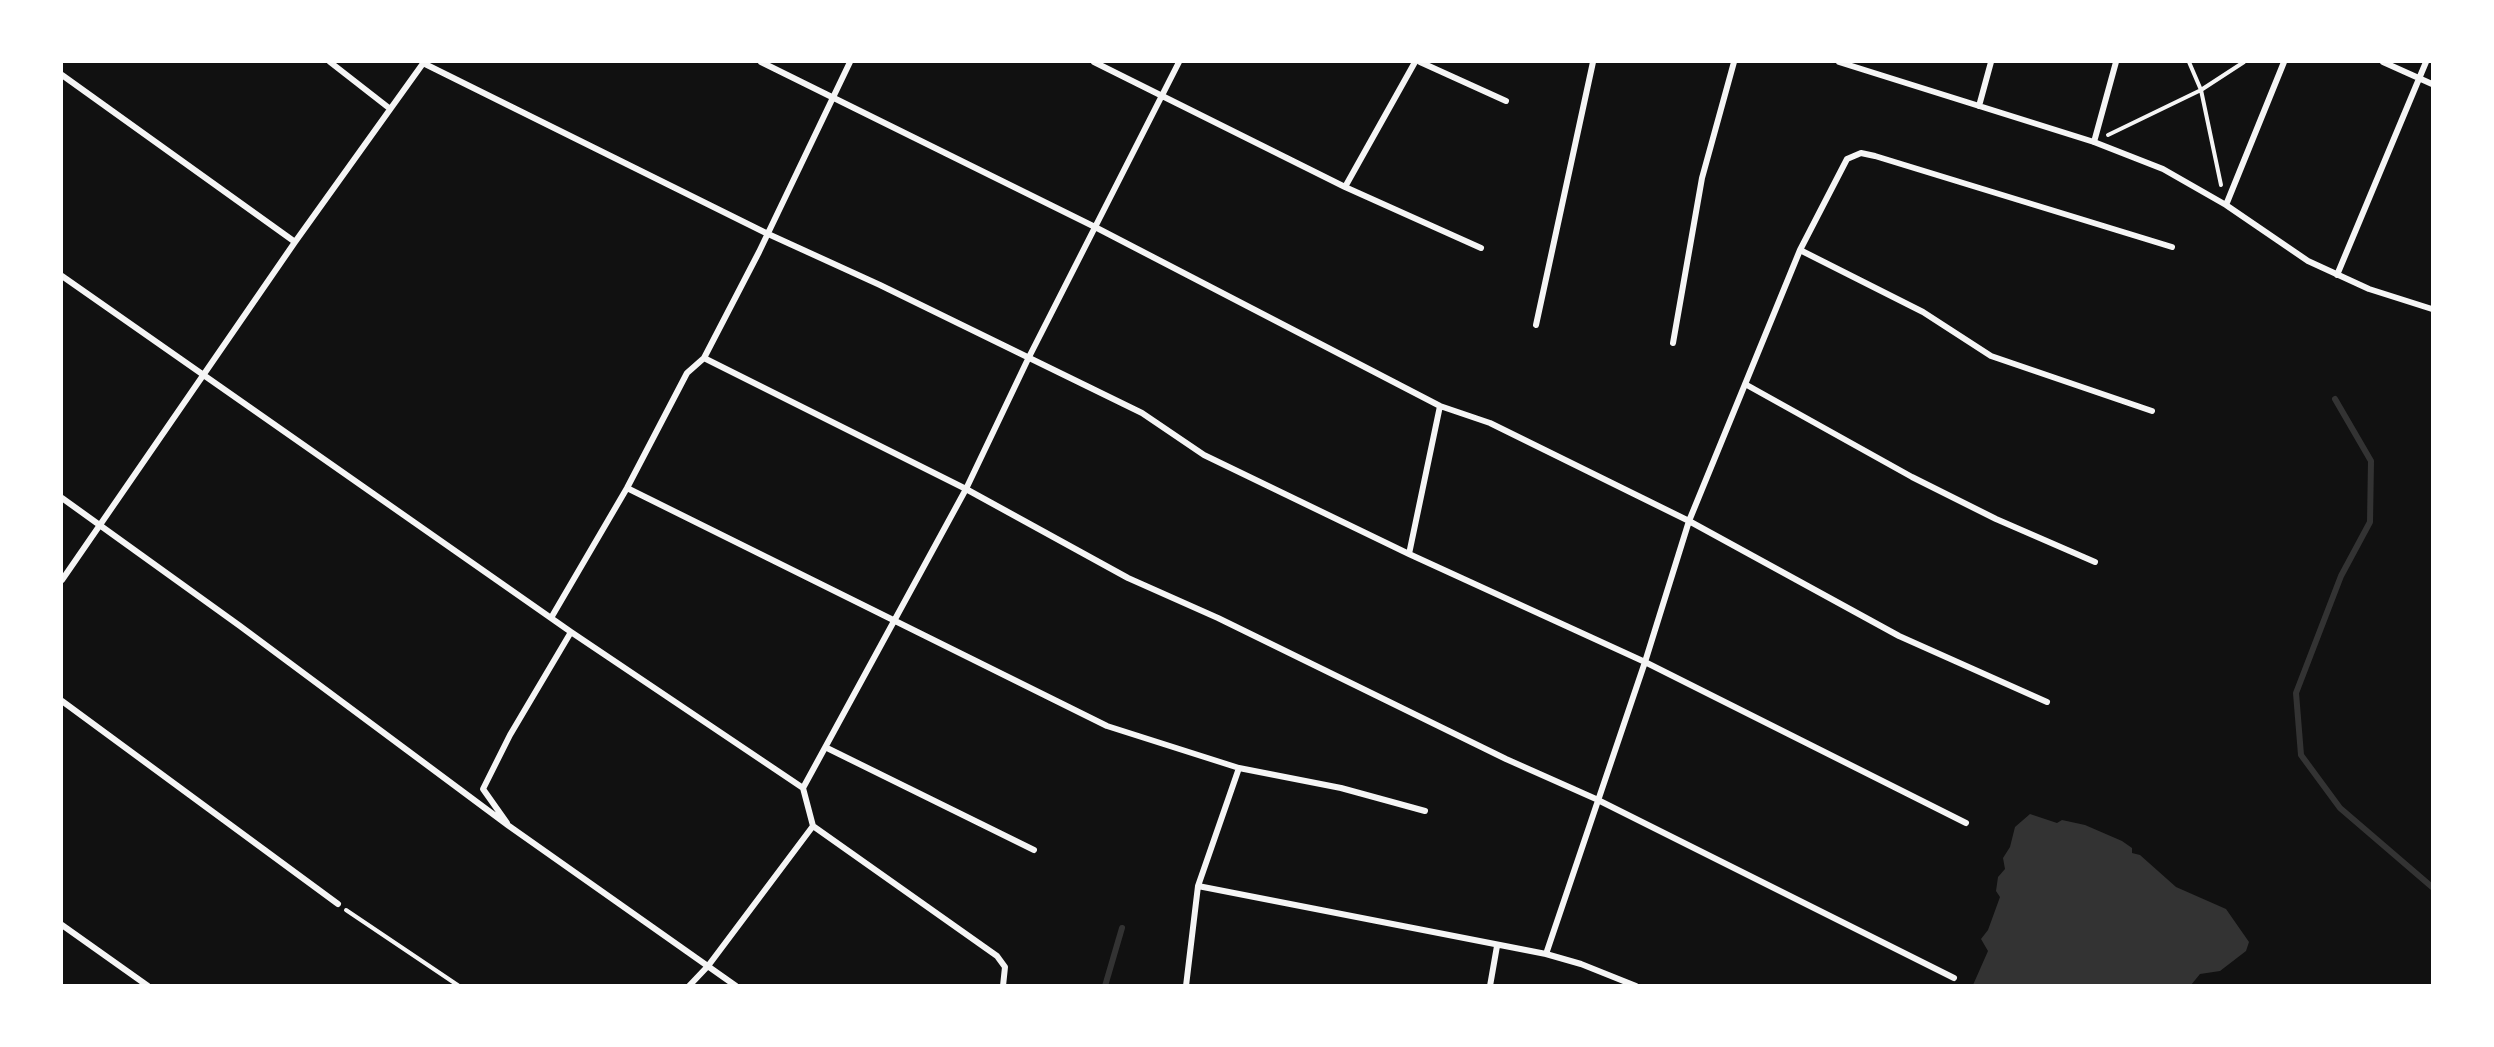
<!DOCTYPE html>
<style>
body{margin:0}
#map{position:relative;width:2494px;height:1047px;overflow:hidden;background:#111;font-family:"Noto Sans",sans-serif}
canvas{display:block}
.frame{position:absolute;inset:0;border:63px solid #fff;pointer-events:none}
</style>
<div id="map">
<canvas width="2494" height="1047"></canvas>
<div class="frame"></div>
</div>
<script>
const ctx = document.querySelector('canvas').getContext('2d');
ctx.lineJoin = 'round';
function fill(path, color) {
  ctx.fillStyle = color;
  ctx.fill(path, 'evenodd');
}
function shape(rows) {
  const path = new Path2D();
  for (const r of rows) {
    path.moveTo(r[0], r[1]);
    for (let i = 2; i < r.length; i += 2) path.lineTo(r[i], r[i + 1]);
  }
  return path;
}
function trace(path, color, width, dash) {
  ctx.strokeStyle = color;
  ctx.lineWidth = width;
  ctx.lineCap = dash ? 'butt' : 'round';
  ctx.setLineDash(dash || []);
  ctx.stroke(path);
}
const water = shape([
 [2030,814,2057,823,2062,820,2085,825,2122,841,2132,848,2132,853,2140,855,2176,887,2226,909,2249,942,2246,951,2220,971,2200,974,2191,985,1973,985,1988,951,1981,939,1988,930,2000,897,1996,891,1998,877,2005,869,2003,858,2010,847,2015,827]
]);
const stream = shape([
 [2335,399,2371,461,2370,522,2341,576,2296,693,2301,755,2340,808,2432,887],
 [1105,986,1122,928]
]);
const path = shape([
 [2189,62,2201,90,2221,185],
 [2108,135,2201,90,2244,62],
 [346,910,459,986]
]);
const minor = shape([
 [330,62,389,108],
 [761,62,1095,227,1440,406,1490,423,1689,521,1899,636,2047,702],
 [1094,62,1345,187,1481,248],
 [1420,62,1506,101],
 [1839,62,2094,142,2163,169,2226,205,2308,261,2369,289,2432,309],
 [2383,62,2432,84],
 [423,63,766,233,880,285,1142,413,1204,455,1409,554,1645,662,1966,823],
 [62,75,295,242],
 [1979,106,1991,62],
 [2094,142,2116,62],
 [1345,187,1415,62],
 [2226,205,2284,62],
 [1800,250,1923,312,1991,356,2152,411],
 [2337,275,2426,62],
 [62,276,571,632,803,788],
 [1536,325,1593,62],
 [1673,343,1702,178,1734,62],
 [704,358,966,489,1128,578,1218,618,1506,759,1596,799,1954,978],
 [1745,384,1912,477,1996,519,2095,562],
 [627,488,1107,726,1239,768,1341,788,1425,811],
 [62,498,240,626,509,826,736,986],
 [1409,554,1440,406],
 [62,580,295,242,424,62],
 [551,618,627,488,687,373,704,358,759,252,850,62],
 [62,701,338,904],
 [827,748,1034,850],
 [507,823,483,789,510,735,571,632],
 [813,826,803,788,966,489,1028,359,1179,62],
 [813,826,997,956,1005,967,1003,986],
 [1198,886,1546,954,1581,964,1636,986],
 [62,925,148,986],
 [1546,954,1645,662,1689,521,1800,250,1847,159,1861,153,1875,156,2172,247],
 [689,986,708,966,813,826],
 [1186,986,1198,886,1239,768],
 [1490,986,1497,946]
]);
fill(water, '#333');
trace(stream, '#333', 6);
trace(path, '#f5f5f5', 4);
trace(minor, '#f5f5f5', 6);
</script>
